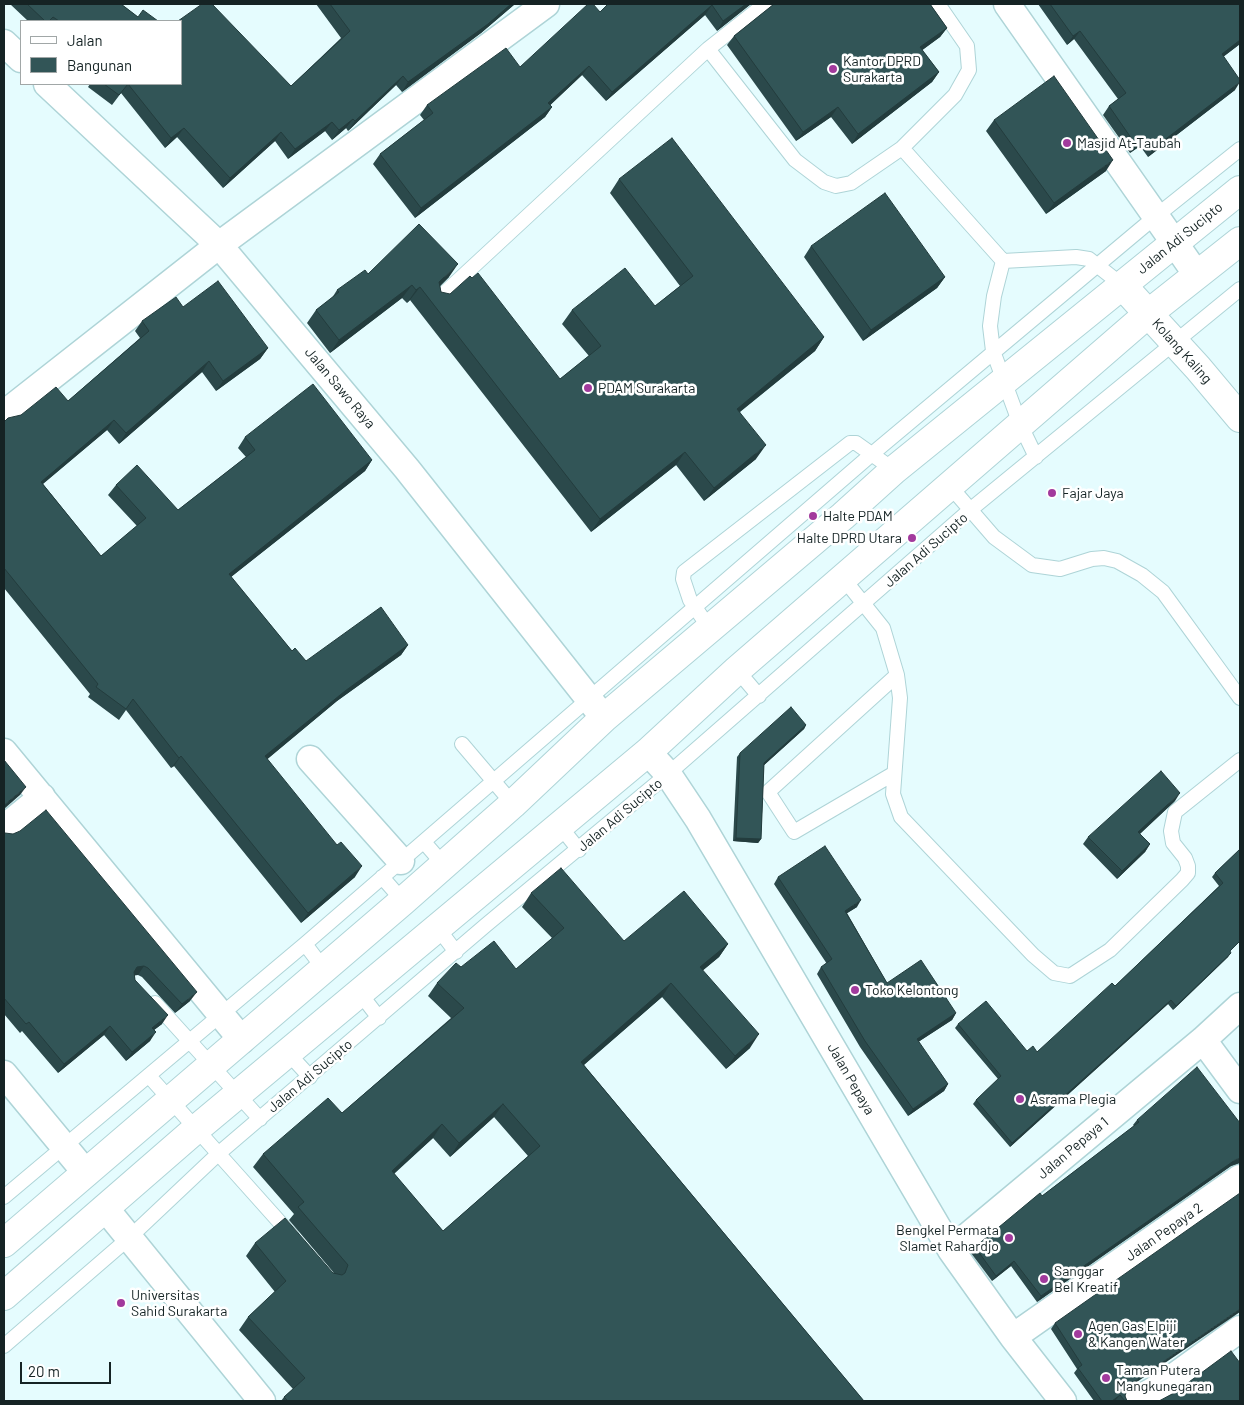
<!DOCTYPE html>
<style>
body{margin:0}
#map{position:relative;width:1244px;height:1405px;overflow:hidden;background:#e5fcfe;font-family:Barlow,sans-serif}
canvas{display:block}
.frame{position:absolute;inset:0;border:5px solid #152324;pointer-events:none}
.legend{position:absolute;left:20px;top:20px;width:162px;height:65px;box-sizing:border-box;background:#fff;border:1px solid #a1a7a7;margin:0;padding:6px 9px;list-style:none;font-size:15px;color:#152324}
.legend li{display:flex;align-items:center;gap:10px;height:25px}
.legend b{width:25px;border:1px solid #a1a7a7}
.scale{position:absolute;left:20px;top:1362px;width:91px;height:22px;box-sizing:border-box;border:2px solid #152324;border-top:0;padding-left:6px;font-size:15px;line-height:18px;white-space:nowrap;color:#152324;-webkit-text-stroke:4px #fff;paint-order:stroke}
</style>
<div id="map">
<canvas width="1244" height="1405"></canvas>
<div class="frame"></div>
<ul class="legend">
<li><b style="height:6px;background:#fff"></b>Jalan</li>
<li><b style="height:14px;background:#325557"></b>Bangunan</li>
</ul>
<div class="scale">20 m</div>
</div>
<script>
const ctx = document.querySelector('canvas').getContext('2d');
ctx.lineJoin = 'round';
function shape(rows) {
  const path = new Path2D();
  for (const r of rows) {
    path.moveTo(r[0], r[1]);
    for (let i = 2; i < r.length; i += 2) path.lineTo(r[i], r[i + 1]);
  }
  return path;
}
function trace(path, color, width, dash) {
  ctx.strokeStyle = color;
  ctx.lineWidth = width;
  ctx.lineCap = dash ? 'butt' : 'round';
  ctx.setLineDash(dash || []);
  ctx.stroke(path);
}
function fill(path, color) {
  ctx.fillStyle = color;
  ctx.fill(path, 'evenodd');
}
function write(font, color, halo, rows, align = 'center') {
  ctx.font = font + ' Barlow,sans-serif';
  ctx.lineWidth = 5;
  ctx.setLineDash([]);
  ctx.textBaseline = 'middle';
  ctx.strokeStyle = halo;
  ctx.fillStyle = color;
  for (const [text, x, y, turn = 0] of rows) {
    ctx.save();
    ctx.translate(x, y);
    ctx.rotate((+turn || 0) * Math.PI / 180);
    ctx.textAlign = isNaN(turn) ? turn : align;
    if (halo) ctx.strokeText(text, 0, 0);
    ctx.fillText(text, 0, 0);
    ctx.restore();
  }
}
const service = shape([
 [938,4,967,46,969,70,955,95,902,148,1003,261],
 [708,49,765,4],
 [1003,261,994,296,990,326,993,351,1020,424,1036,457],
 [1003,261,1076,257,1089,259,1122,285],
 [438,299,708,49,795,160,824,182,836,186,851,183,902,148],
 [949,485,994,537,1032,565,1060,569,1092,559,1104,558,1117,561,1142,575,1163,592,1240,698],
 [843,578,883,628,897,675,900,698,893,794,901,817,1033,955,1054,973,1070,976,1110,950,1182,880,1188,873,1188,866,1185,858,1173,843,1171,831,1175,812,1240,760],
 [710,629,690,600,683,579,684,572,850,443,856,443,894,470],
 [737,670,759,696],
 [462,744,513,804],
 [893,774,794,832,768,792,897,675],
 [559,825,579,850],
 [424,842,443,864],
 [382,877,403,901],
 [437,927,456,952],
 [305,944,324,969],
 [359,992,379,1018],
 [155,1003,260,1119],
 [288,1053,310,1077],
 [149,1076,292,1236],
 [4,1197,305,944,872,454,1155,217,1240,149],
 [4,1346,129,1238,218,1154,486,925,668,774,970,510,1240,289]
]);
const minor = shape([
 [1007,4,1197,275],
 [4,43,21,59],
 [47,84,219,245,407,469,604,718],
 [4,414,219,245,546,4],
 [4,752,242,1040],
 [648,752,668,774,698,819,951,1250,1013,1337,1063,1401],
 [310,759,401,861],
 [4,828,42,797],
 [1203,1040,1240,1090],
 [4,1074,86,1173],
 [105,1208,262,1401],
 [951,1250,1203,1040,1240,1006],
 [1013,1337,1240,1178],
 [1136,1401,1161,1386,1240,1329]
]);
const tertiary = shape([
 [1122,285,1198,368,1240,418]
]);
const trunk = shape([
 [4,1243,403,901,513,804,604,718,843,516,894,470,1240,190],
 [4,1296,195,1130,648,752,737,670,1149,313,1240,241]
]);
const wall = shape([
 [10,4,121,4,138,17,158,21,28,21],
 [316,4,515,4,481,33,402,92,396,85,348,131,346,128,332,140,325,131,288,159,275,141,223,188,177,137,165,148,121,93,112,105,88,87,90,84,181,84,291,86,341,38],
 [608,4,751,4,717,31,705,15,606,101,582,75,550,105,552,107,545,117,415,218,373,164,380,154,424,120,420,115,427,105,520,67,600,12],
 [773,4,930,4,947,28,940,37,922,50,939,72,932,82,852,144,831,117,796,141,727,45,734,36,773,5],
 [1038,4,1240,4,1240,44,1223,57,1235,90,1148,157,1140,146,1130,153,1103,115,1109,106,1118,99,1074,39,1067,45],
 [994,120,1106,171,1046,214,986,131],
 [619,179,824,337,815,351,740,412,756,459,704,501,676,465,591,532,410,300,407,303,402,298,330,353,307,323,316,310,332,298,337,290,368,274,449,277,440,286,441,292,560,379,589,356,562,324,572,310,655,306,680,286,610,193],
 [811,246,945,277,937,288,863,341,804,257],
 [183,307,268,348,260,359,216,391,202,372,119,444,107,430,43,484,101,556,137,526,108,495,116,485,178,510,246,457,238,448,245,437,372,460,365,471,231,577,292,651,306,661,408,645,401,655,337,701,267,759,355,877,301,923,174,766,171,768,126,710,119,720,88,697,90,694,4,588,4,422,21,415,68,401,140,338,135,331,142,321],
 [806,725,804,729,764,765,761,839,758,843,733,841,737,757,740,753],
 [1175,801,1140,834,1150,844,1145,852,1117,879,1083,844,1088,837],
 [4,834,190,1001,175,1013,142,977,138,975,135,975,135,980,162,1024,154,1030,150,1041,126,1061,104,1035,58,1073,22,1031,20,1033,4,1014],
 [1240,849,1230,952,1228,957,1173,1010,1168,1004,1010,1147,973,1104,976,1100,998,1079,955,1028,958,1024,1027,1051,1037,1052,1115,986,1219,886,1212,877,1215,873],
 [778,877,857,907,847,913,887,983,956,1013,952,1020,918,1042,948,1084,944,1091,908,1116,860,1047,817,974,821,967,827,964,774,884],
 [531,893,624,941,728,944,719,957,702,971,750,1048,726,1069,662,997,584,1065,864,1401,281,1401,284,1397,293,1389,239,1330,248,1317,275,1292,246,1256,255,1243,334,1273,289,1220,294,1214,253,1167,263,1154,342,1113,451,1018,428,996,437,983,461,967,516,969,552,938,522,907],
 [494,1117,528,1156,443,1231,394,1174,433,1138,450,1157],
 [1137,1120,1239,1163,1231,1166,1037,1302,1011,1266,992,1281,971,1253,975,1247,1134,1126,1133,1125],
 [1055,1323,1128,1388,1126,1390,1125,1396,1127,1401,1117,1401,1116,1400,1115,1401,1094,1401,1074,1373,1077,1369,1051,1329]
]);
const shadedWall = shape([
 [511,4,515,4,481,33,402,92,408,82],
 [746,4,751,4,717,31,723,21],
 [712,5,705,15,606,101,612,92],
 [947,28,940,37,913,57,920,47],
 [1080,31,1074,39,1067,45,1073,36],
 [1240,40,1240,44,1215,63,1222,54],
 [589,66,582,75,542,113,548,103],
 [939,72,932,82,852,144,858,134],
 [403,76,396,85,348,131,355,121],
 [1240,82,1235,90,1148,157,1154,148],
 [552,107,545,117,415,218,421,208],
 [838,107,831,117,796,141,803,132],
 [353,119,346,128,332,140,339,130],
 [332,122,325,131,288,159,295,149],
 [184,128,177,137,165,148,171,138],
 [281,132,275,141,223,188,230,178],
 [1146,138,1140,146,1130,153,1136,145],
 [1113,160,1106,171,1046,214,1054,203],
 [458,264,449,277,430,296,439,282],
 [945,277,937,288,863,341,871,330],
 [412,285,402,298,330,353,339,340],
 [420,287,410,300,407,303,416,290],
 [824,337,815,351,727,422,737,409],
 [268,348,260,359,216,391,223,381],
 [209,361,202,372,119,444,126,433],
 [114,420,107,430,33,492,41,482],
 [766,445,756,459,704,501,714,488],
 [685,452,676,465,591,532,600,519],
 [372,460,365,471,222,584,229,574],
 [408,645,401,655,337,701,258,767,265,756,345,691],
 [806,725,804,729,762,767,764,763],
 [181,756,174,766,171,768,179,758],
 [26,787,20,795,4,809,4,805],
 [1180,793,1175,801,1133,840,1138,832],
 [736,838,761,839,758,843,733,841],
 [1150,844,1145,852,1117,879,1122,871],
 [362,866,355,877,301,923,308,913],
 [861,900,857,907,841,917,845,911],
 [728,944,719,957,690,981,700,967],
 [1231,953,1228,957,1173,1010,1176,1006],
 [144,966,138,975,131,976,137,967],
 [671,983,662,997,572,1075,581,1062],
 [197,992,190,1001,175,1013,182,1004],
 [1171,1000,1168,1004,1010,1147,1012,1143],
 [956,1013,952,1020,912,1046,917,1039],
 [168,1015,162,1024,146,1036,152,1028],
 [110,1026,104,1035,58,1073,64,1064],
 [156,1032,150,1041,126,1061,132,1052],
 [759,1034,750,1048,726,1069,735,1056],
 [948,1084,944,1091,908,1116,913,1109],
 [503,1104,494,1117,450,1157,459,1143],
 [442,1124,433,1138,382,1184,392,1171],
 [1240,1158,1240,1163,1231,1166,1037,1302,1041,1296,1235,1160],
 [1014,1261,1011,1266,992,1281,996,1276],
 [1240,1309,1240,1312,1128,1388,1123,1394,1132,1383],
 [1120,1395,1115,1401,1112,1401]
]);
const building = shape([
 [27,4,121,4,138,17,143,10,158,21,59,21,53,17,49,21,45,21,27,4],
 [202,4,212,4,291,86,350,31,330,4,511,4,488,24,408,82,403,76,355,121,353,119,339,130,332,122,295,149,281,132,230,178,184,128,171,138,128,84,181,84,181,21,178,21,202,4],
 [588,4,593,4,600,12,608,4,746,4,723,21,712,5,612,92,589,66,548,103,552,107,421,208,380,154,433,113,427,105,506,48,520,67,588,4],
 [774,4,930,4,947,28,920,47,939,72,858,134,838,107,803,132,734,36,774,4],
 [1050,4,1240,4,1240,40,1222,54,1240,80,1240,82,1154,148,1146,138,1136,145,1109,106,1126,93,1080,31,1073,36,1050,4],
 [1054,76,1113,160,1054,203,994,120,1054,76],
 [104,84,128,84,119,95,104,84],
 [672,138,824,337,737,409,766,445,714,488,685,452,600,519,420,287,416,290,412,285,339,340,316,310,339,292,337,290,365,270,368,274,419,224,458,264,439,282,441,292,450,294,470,276,472,278,478,273,560,379,601,346,572,310,625,268,655,306,693,276,619,179,672,138],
 [885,193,945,277,871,330,811,246,885,193],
 [218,281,268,348,223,381,209,361,126,433,114,420,41,482,101,556,146,518,116,485,137,465,178,510,255,450,245,437,313,384,372,460,229,574,292,651,295,648,306,661,381,607,408,645,345,691,265,756,337,845,341,842,362,866,308,913,181,756,179,758,133,699,126,709,96,687,98,684,4,568,4,422,8,418,21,415,56,387,68,401,149,331,142,321,176,297,183,307,218,281],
 [791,707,806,725,764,763,761,839,736,838,740,753,791,707],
 [4,760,26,787,4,805,4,760],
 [1161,771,1180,793,1138,832,1150,844,1122,871,1088,837,1161,771],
 [46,810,197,992,182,1004,148,968,144,966,137,967,134,972,135,980,168,1015,152,1028,156,1032,132,1052,110,1026,64,1064,29,1022,26,1024,4,998,4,834,5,833,13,834,20,831,46,810],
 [825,846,861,900,845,911,887,983,921,960,956,1013,917,1039,948,1084,913,1109,865,1041,821,967,832,959,778,877,825,846],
 [1240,849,1240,941,1230,951,1231,953,1176,1006,1171,1000,1012,1143,976,1100,1001,1076,958,1024,986,1001,1027,1051,1033,1046,1037,1052,1112,983,1115,986,1223,883,1215,873,1240,849],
 [561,868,624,941,684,891,728,944,700,967,759,1034,735,1056,671,983,581,1062,864,1401,288,1401,284,1397,305,1378,248,1317,286,1281,255,1243,285,1218,333,1273,342,1275,345,1273,348,1265,298,1207,304,1202,263,1154,328,1098,342,1113,464,1008,437,983,456,963,461,967,494,941,516,969,564,928,531,893,561,868],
 [503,1104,540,1146,443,1231,392,1171,442,1124,459,1143,503,1104],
 [1197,1067,1240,1123,1240,1158,1235,1160,1041,1296,1014,1261,996,1276,975,1247,1040,1193,1042,1196,1139,1122,1137,1120,1197,1067],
 [1240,1193,1240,1309,1132,1383,1127,1389,1125,1396,1127,1401,1125,1401,1120,1395,1112,1401,1102,1401,1078,1368,1082,1365,1055,1323,1240,1193],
 [1231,1351,1240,1363,1240,1401,1159,1401,1174,1393,1231,1351]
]);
const markers = [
 [833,69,5,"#a23a9d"],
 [1067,143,5,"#a23a9d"],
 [588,388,5,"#a23a9d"],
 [1052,493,5,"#a23a9d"],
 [813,516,5,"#a23a9d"],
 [912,538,5,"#a23a9d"],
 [855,990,5,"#a23a9d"],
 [1020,1099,5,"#a23a9d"],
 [1009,1238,5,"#a23a9d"],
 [1044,1279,5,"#a23a9d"],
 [121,1303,5,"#a23a9d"],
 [1078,1334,5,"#a23a9d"],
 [1106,1378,5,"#a23a9d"]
];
const poiNames = [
 ["Kantor DPRD",843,61],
 ["Surakarta",843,77],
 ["Masjid At-Taubah",1077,143],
 ["PDAM Surakarta",598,388],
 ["Fajar Jaya",1062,493],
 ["Halte PDAM",823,516],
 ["Halte DPRD Utara",902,538,"right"],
 ["Toko Kelontong",865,990],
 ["Asrama Plegia",1030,1099],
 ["Bengkel Permata",999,1230,"right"],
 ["Slamet Rahardjo",999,1246,"right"],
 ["Sanggar",1054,1271],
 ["Bel Kreatif",1054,1287],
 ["Universitas",131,1295],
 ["Sahid Surakarta",131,1311],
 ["Agen Gas Elpiji",1088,1326],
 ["& Kangen Water",1088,1342],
 ["Taman Putera",1116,1370],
 ["Mangkunegaran",1116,1386]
];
const streetNames = [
 ["Jalan Adi Sucipto",1180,238,-39],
 ["Kolang Kaling",1182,351,48],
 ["Jalan Sawo Raya",340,388,50],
 ["Jalan Adi Sucipto",926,550,-41],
 ["Jalan Adi Sucipto",620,815,-40],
 ["Jalan Adi Sucipto",310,1076,-40],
 ["Jalan Pepaya",851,1079,60],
 ["Jalan Pepaya 1",1073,1148,-40],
 ["Jalan Pepaya 2",1164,1232,-35]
];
trace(service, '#aed4d7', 16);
trace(minor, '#aed4d7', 29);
trace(tertiary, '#aed4d7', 30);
trace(trunk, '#aed4d7', 30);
trace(service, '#fff', 14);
trace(minor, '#fff', 26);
trace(tertiary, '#fff', 28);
trace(trunk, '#fff', 28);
fill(wall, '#2b494b');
fill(shadedWall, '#233c3d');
fill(building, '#325557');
trace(building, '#233c3d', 1);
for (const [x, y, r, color] of markers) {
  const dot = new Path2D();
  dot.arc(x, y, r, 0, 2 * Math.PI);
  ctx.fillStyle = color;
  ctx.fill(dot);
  trace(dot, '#fff', 2);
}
write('14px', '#152324', '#fff', poiNames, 'left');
write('14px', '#152324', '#fff', streetNames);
</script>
